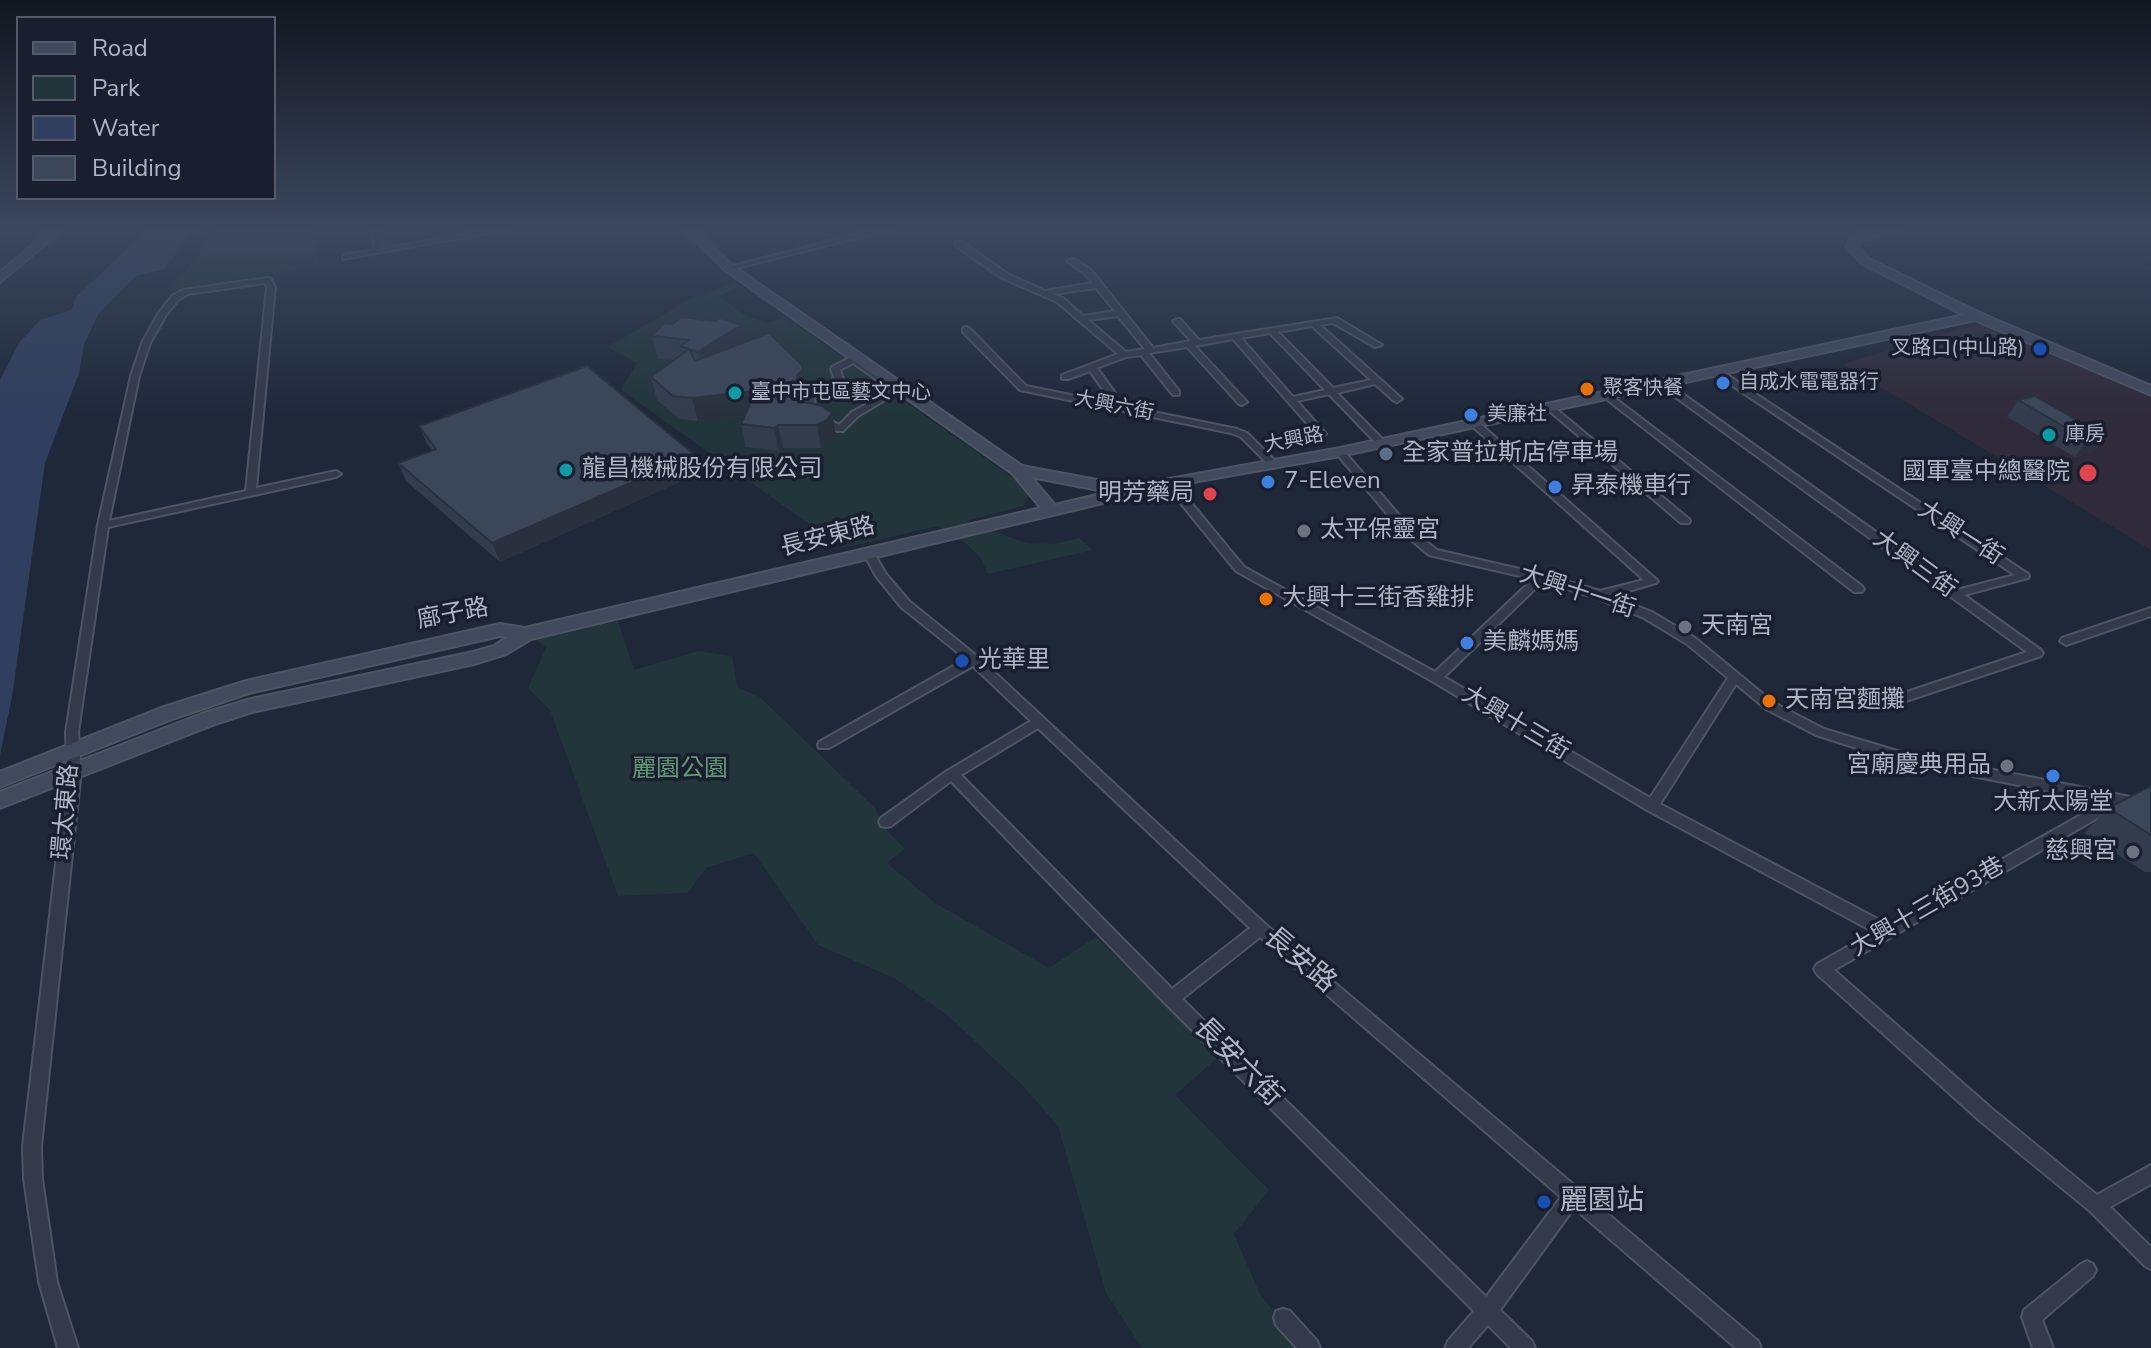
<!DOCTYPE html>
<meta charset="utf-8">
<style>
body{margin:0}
#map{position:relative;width:2151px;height:1348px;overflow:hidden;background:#1f2839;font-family:"Nunito Sans",sans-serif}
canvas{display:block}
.legend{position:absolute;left:16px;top:16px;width:260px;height:184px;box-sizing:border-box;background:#191f2e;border:2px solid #545b6b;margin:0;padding:10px 14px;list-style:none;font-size:24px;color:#adb5c6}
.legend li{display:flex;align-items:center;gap:16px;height:40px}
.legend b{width:40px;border:2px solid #545b6b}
</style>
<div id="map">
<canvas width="2151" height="1348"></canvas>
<ul class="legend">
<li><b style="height:10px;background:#41495d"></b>Road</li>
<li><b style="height:22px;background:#21353a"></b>Park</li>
<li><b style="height:22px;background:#303f5f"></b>Water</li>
<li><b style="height:22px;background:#3b4659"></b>Building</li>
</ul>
</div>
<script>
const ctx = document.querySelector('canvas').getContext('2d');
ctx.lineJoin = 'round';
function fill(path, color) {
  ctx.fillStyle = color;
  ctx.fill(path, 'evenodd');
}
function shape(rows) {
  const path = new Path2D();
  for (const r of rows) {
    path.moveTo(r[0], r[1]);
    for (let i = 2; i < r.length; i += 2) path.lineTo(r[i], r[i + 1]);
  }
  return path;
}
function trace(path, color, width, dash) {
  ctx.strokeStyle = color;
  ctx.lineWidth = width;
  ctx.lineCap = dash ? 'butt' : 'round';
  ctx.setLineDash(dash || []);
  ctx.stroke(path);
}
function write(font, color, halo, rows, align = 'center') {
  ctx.font = font + ' "Nunito Sans","Noto Sans TC",sans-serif';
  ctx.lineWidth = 7;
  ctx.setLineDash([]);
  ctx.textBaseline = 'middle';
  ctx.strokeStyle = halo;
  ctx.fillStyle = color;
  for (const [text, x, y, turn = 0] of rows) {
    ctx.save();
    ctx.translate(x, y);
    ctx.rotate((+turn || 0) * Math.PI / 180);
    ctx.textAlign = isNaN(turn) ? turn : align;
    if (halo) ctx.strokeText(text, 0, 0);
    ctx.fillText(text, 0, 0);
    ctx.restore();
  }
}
const medical = shape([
 [1980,323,2151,397,2151,550,1843,364]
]);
const green = shape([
 [223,229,312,229,319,265,169,292,206,244],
 [735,283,739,287,718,296,744,315,766,323,785,317,1030,490,1023,506,966,521,1027,543,1053,544,1079,538,1093,550,988,574,980,557,963,541,938,526,843,548,621,390,637,363,608,347,690,299],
 [618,621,634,670,698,651,732,656,737,687,760,697,875,808,882,825,905,849,887,863,935,903,1049,968,1096,937,1205,1044,1216,1059,1175,1095,1269,1190,1234,1234,1260,1294,1303,1348,1142,1348,1106,1293,1058,1126,1021,1084,946,1014,894,978,818,945,754,853,706,868,688,893,618,896,550,710,528,688,546,648,537,639]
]);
const water = shape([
 [148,229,196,229,164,269,136,276,99,313,84,344,79,373,45,463,12,697,0,755,0,380,19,343,40,320,71,310,77,296]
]);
const street = shape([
 [372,229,380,229,382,249,493,229,510,229,343,259,343,255,374,250,372,229],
 [878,229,892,229,729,270,725,268,878,229],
 [956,242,962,242,1008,274,1045,291,1093,283,1085,274,1067,261,1074,259,1091,270,1153,348,1191,341,1173,321,1177,319,1180,319,1199,340,1337,318,1382,345,1375,347,1333,323,1320,325,1402,399,1397,402,1394,401,1375,384,1337,393,1386,443,1384,445,1378,445,1329,394,1297,401,1326,434,1321,437,1318,436,1233,339,1195,346,1245,400,1247,402,1242,405,1239,404,1187,347,1149,353,1179,391,1179,395,1173,395,1141,355,1126,357,1097,368,1115,393,1113,395,1107,395,1090,371,1068,379,1062,379,1062,375,1118,354,1057,302,1002,278,956,246,956,242],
 [1096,288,1115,311,1083,316,1063,298,1053,294,1096,288],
 [1118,316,1145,349,1126,352,1088,320,1118,316],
 [1312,326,1371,380,1333,388,1278,332,1312,326],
 [1270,333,1325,390,1293,397,1241,338,1270,333],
 [267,278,270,278,275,287,256,488,336,471,341,474,336,477,108,527,78,732,81,770,41,1146,42,1179,57,1282,78,1348,58,1348,39,1282,24,1179,23,1146,67,770,66,732,98,525,131,376,142,343,158,314,172,296,183,290,267,278],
 [265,283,267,287,246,491,109,521,139,376,150,343,166,315,178,300,188,294,265,283],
 [966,327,969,328,1026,386,1237,429,1247,433,1279,465,1274,468,1271,467,1241,437,1231,433,1020,390,963,332,963,328,966,327],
 [853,356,902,390,858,416,843,431,837,431,825,425,809,423,804,397,825,387,834,378,831,369,832,367,853,356],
 [853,363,892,390,852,412,839,425,830,420,816,418,814,398,831,391,843,379,840,370,853,363],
 [1718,369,2028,574,2029,576,2028,578,1964,595,2041,650,2043,653,2041,656,1891,706,1883,706,1881,703,1883,700,2027,652,1660,386,1660,382,1666,382,1957,590,2015,575,1715,374,1714,372,1718,369],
 [1608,393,1862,586,1864,589,1862,592,1854,592,1605,398,1603,396,1608,393],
 [1550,404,1689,519,1690,521,1689,523,1681,523,1547,409,1545,407,1550,404],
 [1474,420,1477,421,1658,581,1656,583,1611,596,1652,612,1695,638,1774,703,1824,729,1897,751,2151,801,2151,811,2120,805,1834,970,1991,1108,2097,1195,2151,1165,2151,1184,2110,1207,2151,1247,2151,1269,2145,1266,2090,1211,1979,1120,1817,974,1814,969,1817,964,1874,932,1647,810,1432,681,1236,571,1165,484,1170,481,1174,482,1244,567,1435,672,1533,579,1429,555,1404,534,1337,454,1337,450,1343,450,1412,530,1437,550,1541,574,1600,591,1644,580,1471,425,1471,421,1474,420],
 [1543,581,1596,598,1644,618,1687,644,1728,678,1650,798,1444,677,1543,581],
 [1736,684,1766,709,1816,735,1897,761,2104,802,1887,924,1660,804,1736,684],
 [868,549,872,550,886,574,909,601,978,657,1265,924,1574,1185,1580,1188,1582,1192,1758,1341,1761,1348,1736,1348,1574,1208,1500,1310,1532,1341,1535,1348,1511,1348,1488,1325,1468,1348,1445,1348,1448,1341,1474,1311,1166,1004,951,781,891,826,886,827,881,826,879,822,881,818,947,771,1031,721,973,666,829,748,819,748,818,745,819,742,966,659,901,607,876,576,863,552,868,549],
 [1038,728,1250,928,1172,989,961,775,1038,728],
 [1260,937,1561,1197,1486,1297,1182,999,1260,937],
 [2151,608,2151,616,2066,645,2060,641,2062,638,2151,608],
 [2087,1261,2093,1264,2096,1270,2093,1276,2042,1320,2053,1348,2033,1348,2022,1317,2024,1310,2081,1264,2087,1261],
 [1283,1309,1290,1311,1317,1341,1320,1348,1297,1348,1276,1325,1274,1318,1276,1311,1283,1309]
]);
const secondary = shape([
 [52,229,64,229,0,282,0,272,52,229],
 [683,229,694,229,733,266,1022,466,1113,483,1142,484,1340,448,1964,315,1861,263,1846,247,1851,237,1880,229,1898,229,1860,241,1858,247,1869,259,1980,313,2151,386,2151,395,1975,320,1340,456,1131,493,1124,498,531,639,506,654,474,664,252,712,218,723,0,808,0,792,204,713,251,699,473,652,494,646,508,637,500,636,249,693,175,718,0,787,0,772,161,708,246,681,500,624,525,628,1041,508,1012,473,725,270,683,229],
 [1031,477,1109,492,1055,505,1031,477]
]);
const wall = shape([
 [652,336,745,342,807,392,802,397,803,402,836,436,831,443,821,448,783,448,779,451,746,447,741,424,745,416,698,421,679,419,657,400,651,377,674,360,658,359],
 [2018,400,2105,436,2093,453,2075,457,2007,417],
 [419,426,695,455,700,473,500,562,406,481,398,463,432,450,427,444],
 [2151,786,2151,872,2145,872,2084,833,2108,808]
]);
const shadedWall = shape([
 [741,325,746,347,704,375,698,352],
 [803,370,807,392,801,398,797,375],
 [756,391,761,414,698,421,692,398],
 [832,413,836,436,831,443,821,448,817,425],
 [778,425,783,448,779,451,774,428],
 [2105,436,2093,453,2075,457,2087,440],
 [695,455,700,473,500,562,492,543]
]);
const building = shape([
 [681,317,715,321,720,318,741,325,698,352,680,346,689,340,652,336,664,323,673,324,681,317],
 [769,333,801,364,803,370,797,375,803,402,820,405,832,413,827,420,817,425,778,425,774,428,741,424,756,391,692,398,673,396,651,377,689,349,695,361,769,333],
 [587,366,695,455,492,543,398,463,436,449,419,426,587,366],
 [2035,396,2105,436,2087,440,2018,400,2035,396],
 [2151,786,2151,835,2108,808,2151,786]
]);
const markers = [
 [2040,349,8,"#1a4fb4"],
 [1723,383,8,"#3f7fe0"],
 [1587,389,8,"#e8710a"],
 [735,393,8,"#0f9aa8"],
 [1471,415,8,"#3f7fe0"],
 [2049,435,8,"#0f9aa8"],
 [1386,454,8,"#5c6f8a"],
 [566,470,8,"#0f9aa8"],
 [2088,473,10,"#e0444e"],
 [1268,482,8,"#3f7fe0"],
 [1555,487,8,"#3f7fe0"],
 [1210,494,8,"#e0444e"],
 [1304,531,8,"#6b7280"],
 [1266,599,8,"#e8710a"],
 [1685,627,8,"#6b7280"],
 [1467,643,8,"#3f7fe0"],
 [962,661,8,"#1a4fb4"],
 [1769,701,8,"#e8710a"],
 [2007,766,8,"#6b7280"],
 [2053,776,8,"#3f7fe0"],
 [2133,852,8,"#6b7280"],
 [1544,1202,8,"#1a4fb4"]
];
const farPoinames = [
 ["叉路口(中山路)",2024,349,"right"],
 ["自成水電電器行",1739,383],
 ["聚客快餐",1603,389],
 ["臺中市屯區藝文中心",751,393],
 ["美廉社",1487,415],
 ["庫房",2065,435]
];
const farStreetnames = [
 ["大興六街",1114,407,11],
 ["大興路",1294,441,-11]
];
const poiNames = [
 ["全家普拉斯店停車場",1402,454],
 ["龍昌機械股份有限公司",582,470],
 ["國軍臺中總醫院",2070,473,"right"],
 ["7-Eleven",1284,482],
 ["昇泰機車行",1571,487],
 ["明芳藥局",1194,494,"right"],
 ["太平保靈宮",1320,531],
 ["大興十三街香雞排",1282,599],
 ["天南宮",1701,627],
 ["美麟媽媽",1483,643],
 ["光華里",978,661],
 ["天南宮麵攤",1785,701],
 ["宮廟慶典用品",1991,766,"right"],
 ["大新太陽堂",2053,803,"center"],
 ["慈興宮",2117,852,"right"]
];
const streetNames = [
 ["大興一街",1960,534,33],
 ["長安東路",828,538,-14],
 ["大興三街",1914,565,36],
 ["大興十一街",1577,593,18],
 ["廍子路",453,615,-11],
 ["大興十三街",1515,724,31],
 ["環太東路",67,812,-85],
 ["大興十三街93巷",1928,908,-30]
];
const parkNames = [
 ["麗園公園",680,770]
];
const nearStreetnames = [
 ["長安路",1299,961,40],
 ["長安六街",1237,1063,45]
];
const nearPoinames = [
 ["麗園站",1560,1202]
];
fill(medical, '#2f2b3a');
fill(green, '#21353a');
fill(water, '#303f5f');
trace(street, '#4d5564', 4);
trace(secondary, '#4d5564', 4);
fill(street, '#333a49');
fill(secondary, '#41495d');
fill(wall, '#333c4d');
fill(shadedWall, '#29313e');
fill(building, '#3b4659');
trace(building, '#29313e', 2);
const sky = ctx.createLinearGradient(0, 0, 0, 418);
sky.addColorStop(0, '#11161f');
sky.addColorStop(0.55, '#3c485f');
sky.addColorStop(1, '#3c485f00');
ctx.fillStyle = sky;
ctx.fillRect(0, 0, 2151, 418);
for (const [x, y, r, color] of markers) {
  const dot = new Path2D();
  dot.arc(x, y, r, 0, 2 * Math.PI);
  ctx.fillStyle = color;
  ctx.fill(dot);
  trace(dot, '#191f2e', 3);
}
write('20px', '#adb5c6', '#191f2e', farPoinames, 'left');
write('20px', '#adb5c6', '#191f2e', farStreetnames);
write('24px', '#adb5c6', '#191f2e', poiNames, 'left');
write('24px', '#adb5c6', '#191f2e', streetNames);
write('24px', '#649874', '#191f2e', parkNames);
write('28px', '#adb5c6', '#191f2e', nearStreetnames);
write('28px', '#adb5c6', '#191f2e', nearPoinames, 'left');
</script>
